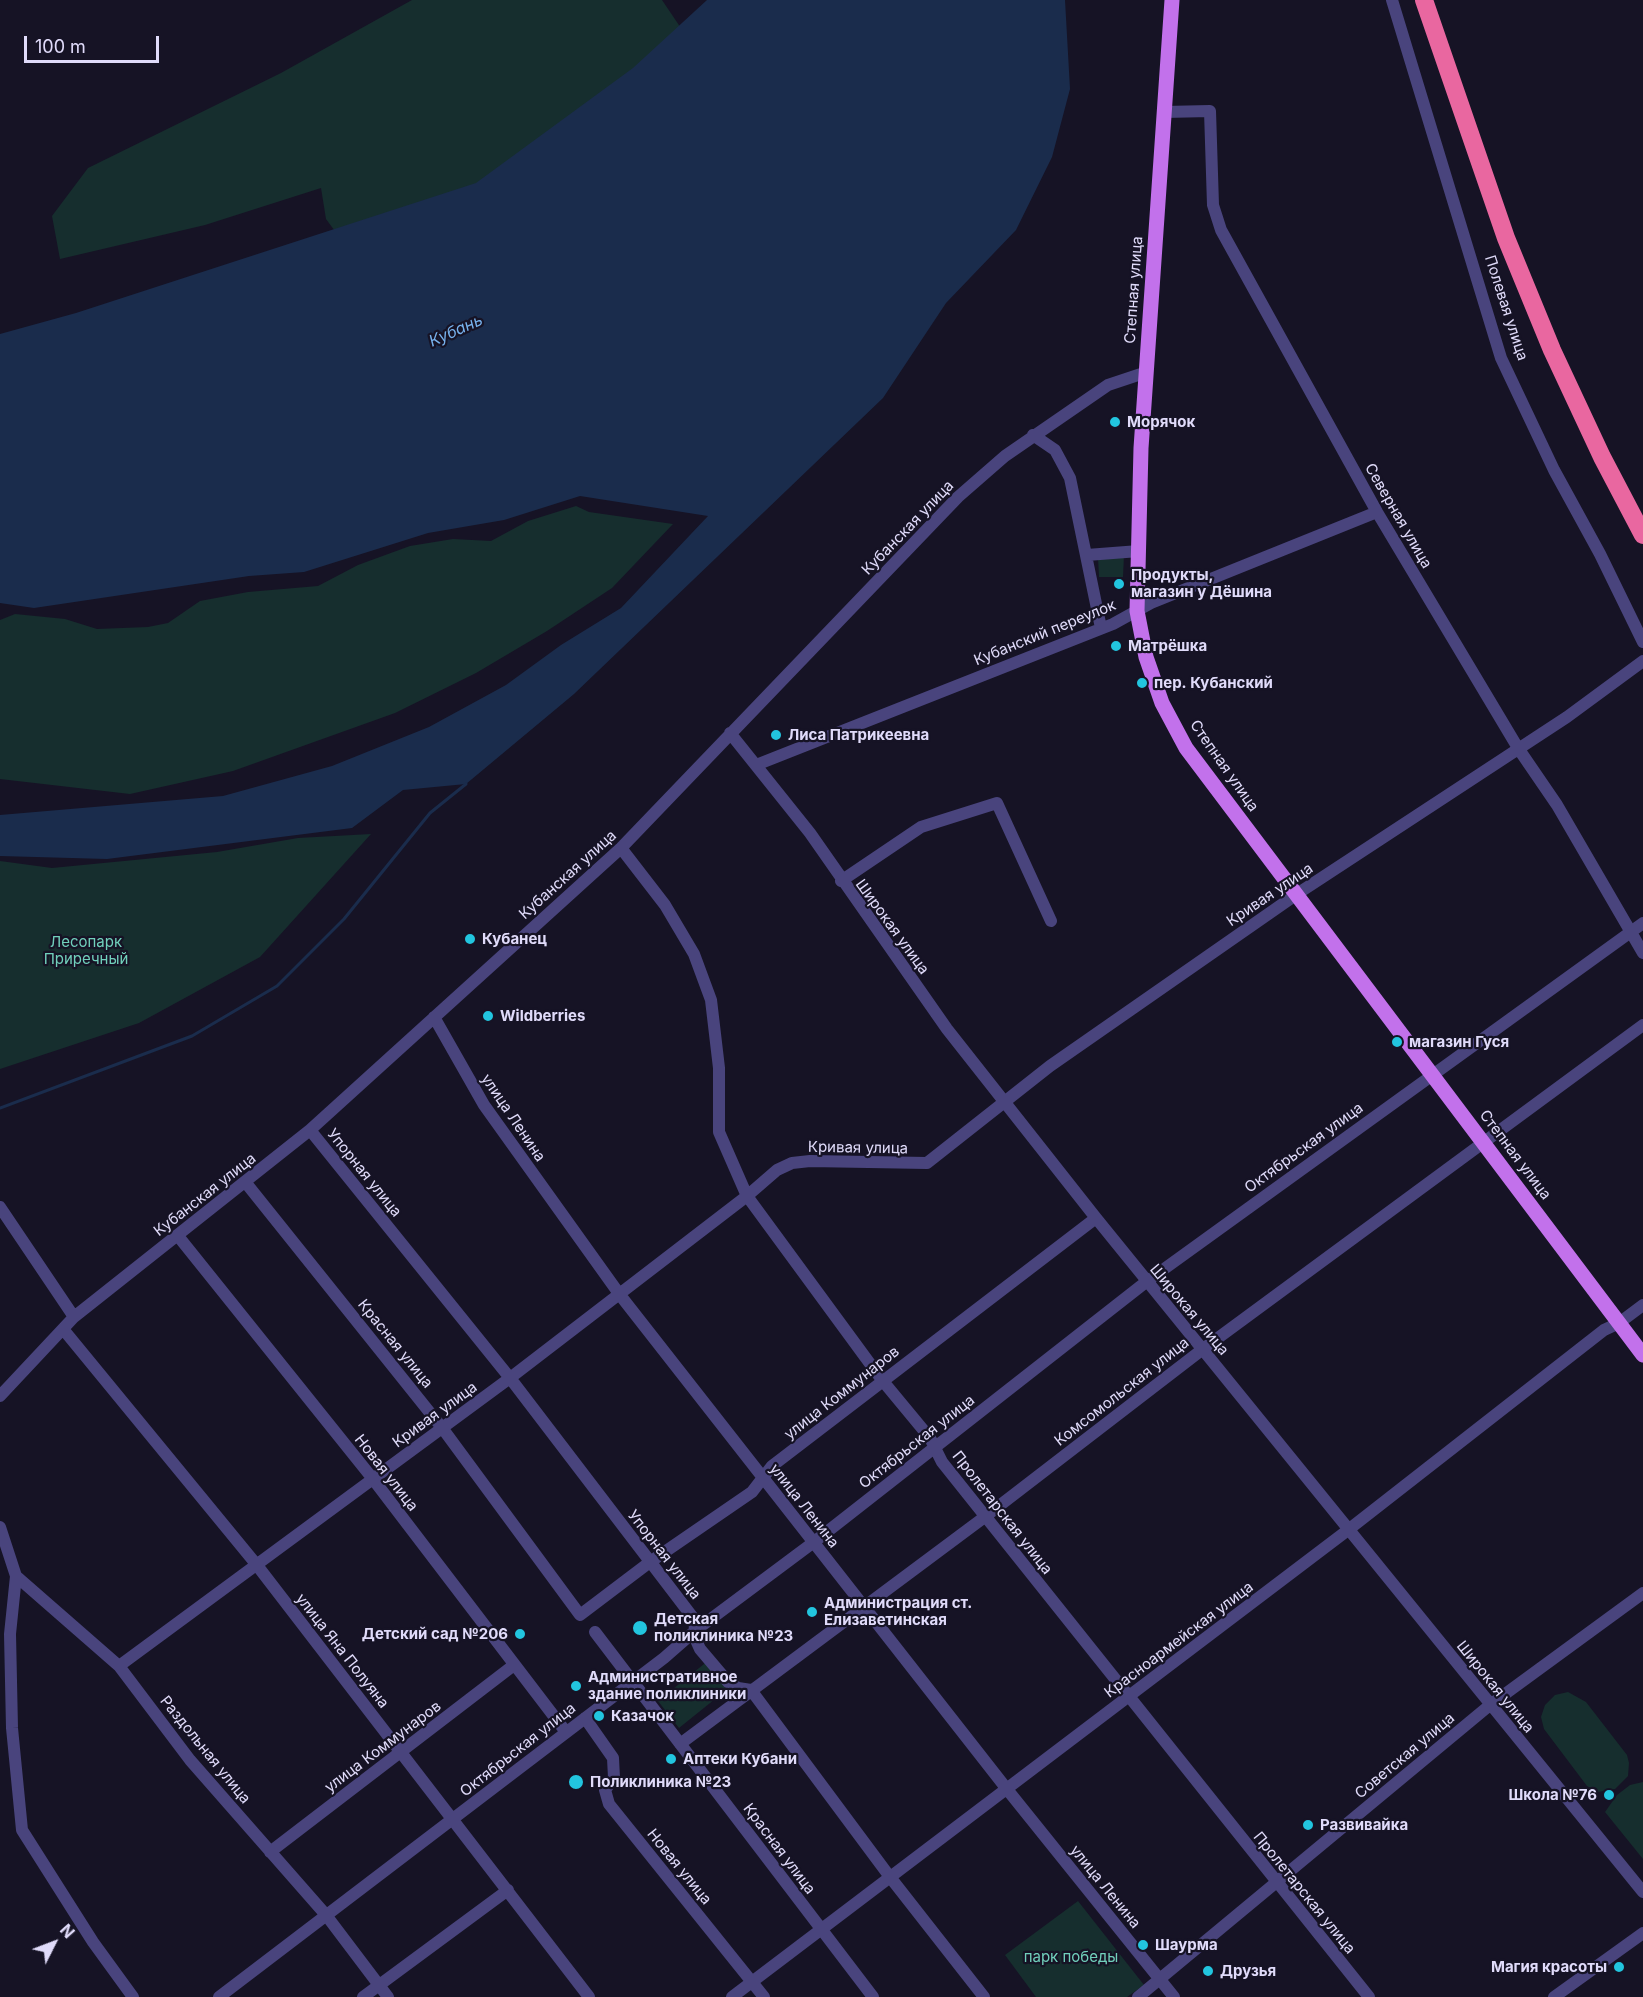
<!DOCTYPE html>
<meta charset="utf-8">
<style>
body{margin:0}
#map{position:relative;width:1643px;height:1997px;overflow:hidden;background:#161325;font-family:Inter,sans-serif}
canvas{display:block}
.north{position:absolute;left:24px;top:1913px;width:60px;height:60px;-webkit-text-stroke:4px #161325;paint-order:stroke;rotate:48deg;font-size:16px;font-weight:700;line-height:24px;text-align:center;color:#e0dbfa}
.north::after{content:'';display:block;margin:auto;width:21px;height:27px;background:#e0dbfa;clip-path:polygon(50% 0,100% 100%,50% 72%,0 100%)}
.scale{position:absolute;left:24px;top:36px;width:135px;height:27px;box-sizing:border-box;border:3px solid #e0dbfa;border-top:0;padding-left:8px;font-size:18px;line-height:21px;white-space:nowrap;color:#e0dbfa;-webkit-text-stroke:4px #161325;paint-order:stroke}
</style>
<div id="map">
<canvas width="1643" height="1997"></canvas>
<div class="north">N</div>
<div class="scale">100 m</div>
</div>
<script>
const ctx = document.querySelector('canvas').getContext('2d');
ctx.lineJoin = 'round';
function fill(path, color) {
  ctx.fillStyle = color;
  ctx.fill(path, 'evenodd');
}
function shape(rows) {
  const path = new Path2D();
  for (const r of rows) {
    path.moveTo(r[0], r[1]);
    for (let i = 2; i < r.length; i += 2) path.lineTo(r[i], r[i + 1]);
  }
  return path;
}
function trace(path, color, width, dash) {
  ctx.strokeStyle = color;
  ctx.lineWidth = width;
  ctx.lineCap = dash ? 'butt' : 'round';
  ctx.setLineDash(dash || []);
  ctx.stroke(path);
}
function write(font, color, halo, rows, align = 'center') {
  ctx.font = font + ' Inter,sans-serif';
  ctx.lineWidth = 4.5;
  ctx.setLineDash([]);
  ctx.textBaseline = 'middle';
  ctx.strokeStyle = halo;
  ctx.fillStyle = color;
  for (const [text, x, y, turn = 0] of rows) {
    ctx.save();
    ctx.translate(x, y);
    ctx.rotate((+turn || 0) * Math.PI / 180);
    ctx.textAlign = isNaN(turn) ? turn : align;
    if (halo) ctx.strokeText(text, 0, 0);
    ctx.fillText(text, 0, 0);
    ctx.restore();
  }
}
const green = shape([
 [412,0,662,0,689,40,491,188,343,242,326,219,321,188,205,225,60,259,52,216,88,168,281,73],
 [576,506,589,512,673,524,612,588,547,631,476,673,395,713,233,771,130,794,0,779,0,620,15,614,65,619,97,629,148,627,168,623,200,601,248,592,318,586,358,565,410,546,453,539,491,541,528,521],
 [1124,555,1123,577,1099,577,1098,557],
 [371,834,260,957,139,1023,0,1069,0,861,52,868,217,852,298,838],
 [709,1660,730,1687,679,1728,658,1701],
 [1568,1692,1586,1702,1627,1755,1629,1763,1628,1776,1615,1789,1598,1792,1587,1786,1544,1729,1541,1717,1545,1705,1555,1695],
 [1643,1782,1643,1859,1605,1812,1617,1795,1630,1785],
 [1078,1901,1144,1985,1127,1997,1036,1997,1005,1955]
]);
const water = shape([
 [707,0,1065,0,1070,89,1052,157,1016,230,946,303,883,398,574,694,466,784,403,790,352,828,107,859,0,856,0,815,223,796,332,766,429,727,506,685,561,645,621,608,708,516,580,496,504,520,428,533,304,572,249,576,34,608,0,603,0,334,76,313,476,183,633,68]
]);
const stream = shape([
 [0,1108,192,1036,277,986,344,919,430,813,466,784]
]);
const minor = shape([
 [1392,0,1501,358,1554,470,1600,554,1643,642],
 [1164,112,1210,111,1213,205,1221,230,1377,512,1518,748,1557,805,1643,953],
 [1033,435,1055,450,1070,478,1101,628],
 [1087,555,1139,551],
 [730,733,810,833,947,1029,1096,1218,1643,1892],
 [756,765,1113,624,1151,603,1377,512],
 [621,848,665,905,694,954,711,1000,719,1068,719,1132,747,1196,882,1380,930,1438,942,1462,1369,1997],
 [841,881,921,827,997,803,1051,921],
 [434,1017,484,1105,620,1295,1006,1788,1174,1997],
 [310,1130,510,1378,694,1619,696,1640,700,1649,728,1682,738,1688,751,1690,890,1877,984,1997],
 [246,1183,443,1429,580,1615,650,1562,752,1492,772,1466,1096,1218],
 [0,1207,74,1317],
 [178,1236,373,1479,566,1732],
 [63,1329,256,1564,589,1997],
 [0,1396,74,1317,310,1130,621,848,958,497,1005,456,1108,385,1147,372],
 [0,1527,16,1576,119,1666,190,1760,326,1915,388,1997],
 [16,1576,10,1634,12,1728,22,1830,93,1942,133,1997],
 [595,1632,873,1997],
 [119,1666,510,1378,747,1196,777,1170,792,1163,810,1161,927,1163,1050,1066,1297,894,1567,717,1643,661],
 [585,1718,613,1758,614,1778,605,1790,609,1804,764,1997],
 [680,1744,986,1516,1203,1349,1643,1025],
 [270,1852,514,1665],
 [219,1997,664,1658,696,1630,814,1542,1146,1282,1643,923],
 [363,1997,508,1890],
 [732,1997,1348,1530,1604,1330,1619,1323,1643,1305],
 [1138,1997,1490,1705,1643,1593],
 [1554,1997,1643,1933]
]);
const major = shape([
 [1172,0,1141,448,1137,611,1146,657,1162,703,1186,748,1643,1355]
]);
const highway = shape([
 [1424,0,1506,238,1552,350,1602,457,1643,535]
]);
const markers = [
 [1115,422,6,"#22c5df"],
 [1119,584,6,"#22c5df"],
 [1116,646,6,"#22c5df"],
 [1142,683,6,"#22c5df"],
 [776,735,6,"#22c5df"],
 [470,939,6,"#22c5df"],
 [488,1016,6,"#22c5df"],
 [1397,1042,6,"#22c5df"],
 [812,1612,6,"#22c5df"],
 [640,1628,8,"#22c5df"],
 [520,1634,6,"#22c5df"],
 [576,1686,6,"#22c5df"],
 [599,1716,6,"#22c5df"],
 [671,1759,6,"#22c5df"],
 [576,1782,8,"#22c5df"],
 [1609,1795,6,"#22c5df"],
 [1308,1825,6,"#22c5df"],
 [1143,1945,6,"#22c5df"],
 [1619,1967,6,"#22c5df"],
 [1208,1971,6,"#22c5df"]
];
const streetNames = [
 ["Степная улица",1134,290,-86],
 ["Полевая улица",1506,308,72],
 ["Северная улица",1398,516,60],
 ["Кубанская улица",908,528,-46],
 ["Кубанский переулок",1045,633,-22],
 ["Степная улица",1224,766,55],
 ["Кубанская улица",568,875,-42],
 ["Кривая улица",1270,895,-34],
 ["Широкая улица",892,927,54],
 ["улица Ленина",513,1118,56],
 ["Кривая улица",858,1148,1],
 ["Октябрьская улица",1304,1148,-36],
 ["Степная улица",1515,1155,53],
 ["Упорная улица",364,1173,51],
 ["Кубанская улица",205,1195,-38],
 ["Широкая улица",1189,1310,50],
 ["Красная улица",395,1344,51],
 ["Комсомольская улица",1122,1392,-38],
 ["улица Коммунаров",842,1393,-38],
 ["Кривая улица",435,1415,-36],
 ["Октябрьская улица",917,1442,-38],
 ["Новая улица",386,1473,52],
 ["улица Ленина",804,1506,52],
 ["Пролетарская улица",1002,1513,52],
 ["Упорная улица",664,1555,52],
 ["Красноармейская улица",1179,1640,-37],
 ["улица Яна Полуяна",342,1651,52],
 ["Широкая улица",1495,1687,51],
 ["улица Коммунаров",383,1747,-37],
 ["Раздольная улица",205,1750,51],
 ["Октябрьская улица",518,1750,-38],
 ["Советская улица",1405,1756,-40],
 ["Красная улица",779,1849,53],
 ["Новая улица",679,1867,51],
 ["улица Ленина",1105,1887,51],
 ["Пролетарская улица",1304,1893,51]
];
const poiNames = [
 ["Морячок",1127,422],
 ["Продукты,",1131,575],
 ["магазин у Дёшина",1131,592],
 ["Матрёшка",1128,646],
 ["пер. Кубанский",1154,683],
 ["Лиса Патрикеевна",788,735],
 ["Кубанец",482,939],
 ["Wildberries",500,1016],
 ["магазин Гуся",1409,1042],
 ["Администрация ст.",824,1603],
 ["Елизаветинская",824,1620],
 ["Детская",654,1619],
 ["поликлиника №23",654,1636],
 ["Детский сад №206",508,1634,"right"],
 ["Административное",588,1677],
 ["здание поликлиники",588,1694],
 ["Казачок",611,1716],
 ["Аптеки Кубани",683,1759],
 ["Поликлиника №23",590,1782],
 ["Школа №76",1597,1795,"right"],
 ["Развивайка",1320,1825],
 ["Шаурма",1155,1945],
 ["Магия красоты",1607,1967,"right"],
 ["Друзья",1220,1971]
];
const parkNames = [
 ["Лесопарк",86,942],
 ["Приречный",86,959],
 ["парк победы",1071,1957]
];
const waterNames = [
 ["Кубань",456,331,-24]
];
fill(green, '#162e2e');
fill(water, '#1a2c4c');
trace(stream, '#1a2c4c', 3);
trace(minor, '#49447d', 12);
trace(major, '#c271eb', 15);
trace(highway, '#e967a0', 18);
for (const [x, y, r, color] of markers) {
  const dot = new Path2D();
  dot.arc(x, y, r, 0, 2 * Math.PI);
  ctx.fillStyle = color;
  ctx.fill(dot);
  trace(dot, '#161325', 2);
}
write('15px', '#e0dbfa', '#161325', streetNames);
write('bold 15px', '#e0dbfa', '#161325', poiNames, 'left');
write('15px', '#71d0bc', '#161325', parkNames);
write('italic 16px', '#77b1ec', '#161325', waterNames);
</script>
